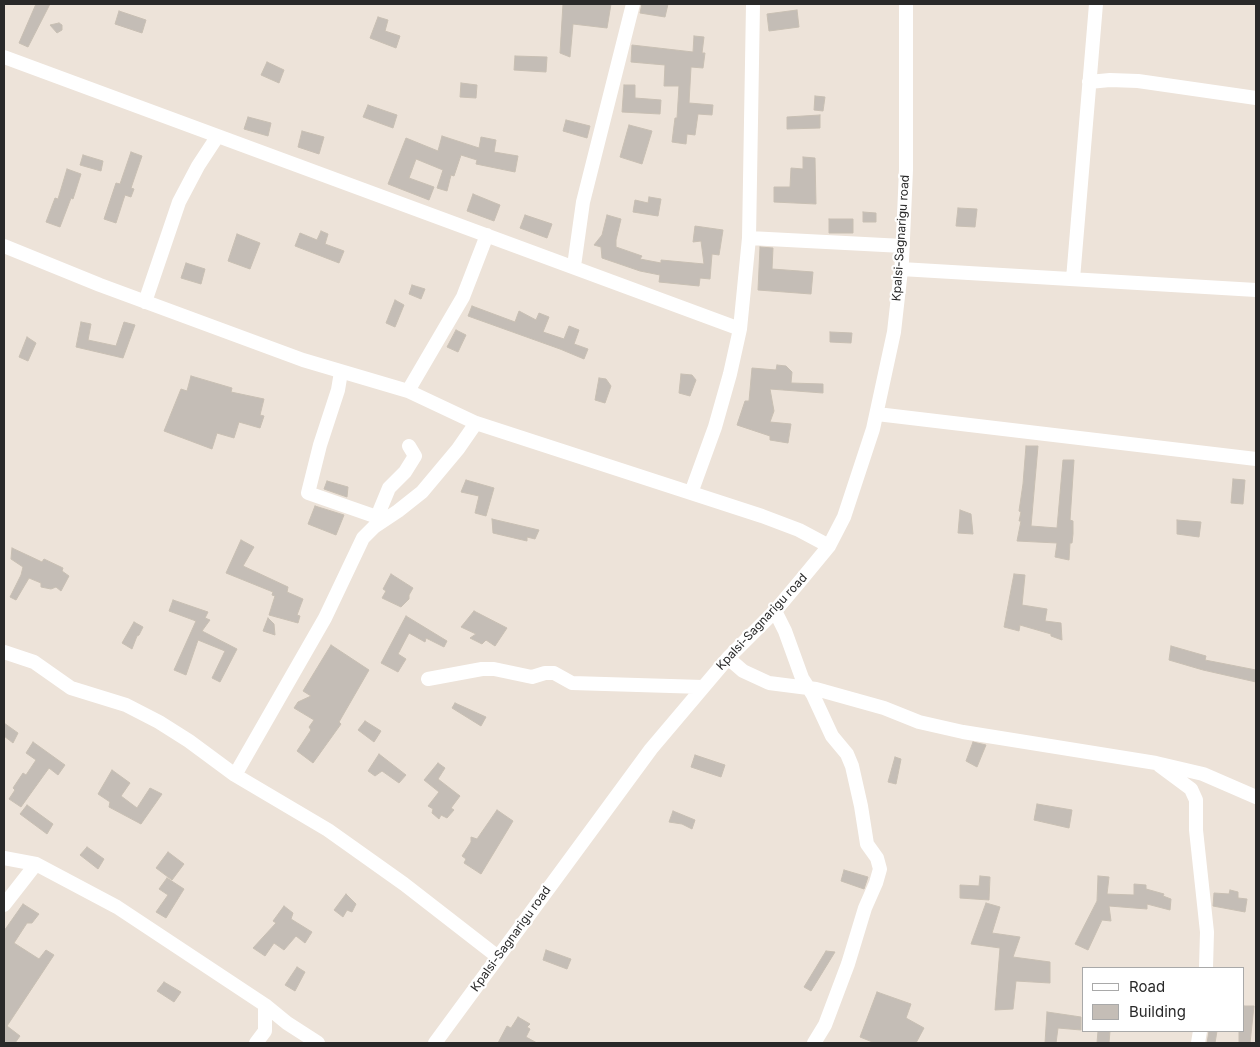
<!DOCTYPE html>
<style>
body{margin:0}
#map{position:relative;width:1260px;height:1047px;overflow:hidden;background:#ede3d9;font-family:Inter,sans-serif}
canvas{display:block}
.frame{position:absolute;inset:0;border:5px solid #292929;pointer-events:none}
.legend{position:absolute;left:1082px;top:967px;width:162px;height:65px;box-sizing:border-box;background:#fff;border:1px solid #a9a9a9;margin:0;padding:6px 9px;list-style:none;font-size:15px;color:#292929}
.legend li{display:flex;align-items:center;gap:10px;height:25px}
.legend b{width:25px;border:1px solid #a9a9a9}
</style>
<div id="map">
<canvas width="1260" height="1047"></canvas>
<div class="frame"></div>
<ul class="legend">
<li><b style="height:6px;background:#fff"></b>Road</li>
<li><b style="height:14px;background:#c4bdb6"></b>Building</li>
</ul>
</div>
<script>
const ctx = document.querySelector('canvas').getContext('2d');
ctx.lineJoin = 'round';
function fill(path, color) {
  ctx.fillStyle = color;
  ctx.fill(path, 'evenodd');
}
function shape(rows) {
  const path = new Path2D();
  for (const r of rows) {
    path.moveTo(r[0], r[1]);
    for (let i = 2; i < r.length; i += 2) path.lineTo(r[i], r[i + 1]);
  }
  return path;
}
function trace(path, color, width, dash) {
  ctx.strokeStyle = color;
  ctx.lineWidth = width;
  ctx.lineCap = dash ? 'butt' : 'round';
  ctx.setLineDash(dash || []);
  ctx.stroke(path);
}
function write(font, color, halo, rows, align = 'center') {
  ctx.font = font + ' Inter,sans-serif';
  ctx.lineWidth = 4.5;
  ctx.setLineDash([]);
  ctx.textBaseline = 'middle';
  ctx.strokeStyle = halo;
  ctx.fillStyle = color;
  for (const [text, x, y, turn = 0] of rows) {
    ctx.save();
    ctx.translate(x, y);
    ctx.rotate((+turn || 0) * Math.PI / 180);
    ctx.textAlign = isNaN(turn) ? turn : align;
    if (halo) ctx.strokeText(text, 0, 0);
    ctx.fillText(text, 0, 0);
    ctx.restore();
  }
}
const building = shape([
 [36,4,50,4,28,47,19,43,36,4],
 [563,4,611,4,607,28,573,24,570,57,560,53,563,4],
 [642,4,668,4,665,17,640,13,642,4],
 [797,10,799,27,769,31,767,14,797,10],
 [119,11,146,20,142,33,115,24,119,11],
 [378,17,388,20,385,31,400,36,396,48,370,38,378,17],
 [59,23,62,25,62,30,57,33,50,25,59,23],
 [694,36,704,37,702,53,705,53,703,68,691,67,689,103,713,105,712,115,698,114,695,135,687,134,686,144,672,142,675,118,677,118,679,86,664,86,665,65,631,62,632,45,693,52,694,36],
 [515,56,547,57,546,72,514,70,515,56],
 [267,62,284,70,279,83,261,75,267,62],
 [461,83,477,85,476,98,460,97,461,83],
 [624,85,635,85,635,98,661,100,660,114,622,112,624,85],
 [815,96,825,97,823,111,814,110,815,96],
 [368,105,397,115,393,128,363,117,368,105],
 [820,115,820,128,787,129,787,117,820,115],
 [248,117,271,123,268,136,244,129,248,117],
 [566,120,590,126,587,138,563,131,566,120],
 [629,125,652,131,642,164,620,157,629,125],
 [302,131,324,137,319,154,298,147,302,131],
 [442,136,479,148,481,137,496,140,494,152,518,156,515,172,476,164,477,160,461,155,454,176,451,175,447,191,437,188,443,170,416,159,409,178,434,187,429,200,388,184,406,138,438,151,442,136],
 [131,152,142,156,131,188,134,189,131,197,125,195,116,223,104,219,116,183,120,184,131,152],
 [83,155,103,161,101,171,80,165,83,155],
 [803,157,815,158,816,204,774,202,774,187,790,187,791,168,803,169,803,157],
 [67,169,81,174,73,199,71,198,60,227,46,222,55,198,58,199,67,169],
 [473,194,500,205,494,221,467,211,473,194],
 [649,197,661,199,658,216,633,212,635,200,648,203,649,197],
 [958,208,977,209,975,227,956,226,958,208],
 [863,212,876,213,876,222,863,222,863,212],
 [525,215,552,224,547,238,520,228,525,215],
 [607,215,621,219,616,240,616,247,642,256,640,259,661,263,661,260,704,264,701,241,693,242,695,226,723,230,719,255,712,254,710,279,700,278,699,286,659,282,660,275,640,271,602,258,601,247,594,245,602,235,607,215],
 [829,219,853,219,853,233,829,233,829,219],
 [321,231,328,234,325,244,344,251,339,263,295,246,300,233,317,240,321,231],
 [237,234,260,243,250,269,228,261,237,234],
 [760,247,773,248,772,269,813,272,811,294,758,290,760,247],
 [186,263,205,269,201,284,181,278,186,263],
 [412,285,425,289,421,299,409,294,412,285],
 [395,300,404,305,395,327,386,323,395,300],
 [472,306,515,322,519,311,536,320,539,313,549,317,543,332,564,339,569,326,579,330,574,344,588,349,584,359,560,349,468,316,472,306],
 [81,322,91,324,88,340,116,346,124,322,135,325,123,358,76,347,81,322],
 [456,330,466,335,458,352,447,347,456,330],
 [830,332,852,333,851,343,830,342,830,332],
 [27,337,36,343,28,361,19,357,27,337],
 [777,365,786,366,792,372,791,383,823,384,823,393,770,389,774,411,770,422,791,424,788,443,770,440,770,436,737,425,745,401,749,401,752,368,776,370,777,365],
 [681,374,692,375,696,380,690,396,679,393,681,374],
 [191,376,232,388,231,392,264,399,260,415,264,416,260,428,239,422,234,438,217,433,212,449,164,431,181,389,187,391,191,376],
 [599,378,606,379,611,386,605,403,595,400,599,378],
 [1026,446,1038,446,1031,526,1057,528,1063,460,1074,460,1070,520,1073,521,1073,534,1072,543,1070,543,1069,560,1055,557,1057,543,1017,541,1021,521,1019,521,1021,512,1019,511,1023,484,1026,446],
 [1233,479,1245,480,1243,504,1231,503,1233,479],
 [466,480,494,488,486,516,475,513,479,496,461,492,466,480],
 [327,481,348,487,347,497,324,489,327,481],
 [315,506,344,515,336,535,308,524,315,506],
 [960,510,971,514,973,534,958,533,960,510],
 [492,519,539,530,535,539,527,537,527,541,493,533,492,519],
 [1177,520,1201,522,1199,537,1177,534,1177,520],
 [241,540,254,547,243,566,288,587,287,592,303,599,297,615,300,616,298,623,269,615,275,596,272,595,273,592,226,573,241,540],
 [12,548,42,562,44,559,63,568,62,571,69,576,61,591,56,587,51,589,41,587,41,583,29,578,16,600,10,597,21,575,23,567,11,559,12,548],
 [391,574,413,588,409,595,409,599,401,607,382,598,386,591,383,589,391,574],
 [1014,574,1025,575,1022,605,1047,609,1045,621,1061,623,1062,640,1051,636,1051,634,1020,625,1019,631,1004,627,1014,574],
 [173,600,208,612,205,618,210,620,202,631,237,649,220,682,212,678,225,651,198,640,186,675,174,670,196,621,169,611,173,600],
 [474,611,507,628,495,646,486,640,482,644,470,638,476,634,461,627,474,611],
 [406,616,447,641,444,647,426,638,425,642,409,633,398,654,406,659,398,672,381,663,406,616],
 [268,618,274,624,275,635,263,631,268,618],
 [134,622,143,627,139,635,137,636,132,649,122,643,134,622],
 [331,645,369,670,339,722,341,724,313,763,297,751,311,730,309,727,314,720,294,708,298,702,311,696,303,691,331,645],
 [1171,646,1206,656,1205,660,1256,670,1256,682,1203,670,1169,660,1171,646],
 [455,703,486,717,481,726,452,708,455,703],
 [365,721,381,731,374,742,358,730,365,721],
 [4,723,18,733,13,743,4,736,4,723],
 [33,742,65,765,58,775,49,768,21,807,9,799,15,790,13,788,23,773,26,775,36,760,26,753,33,742],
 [973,742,986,745,977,767,966,761,973,742],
 [379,754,406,775,399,783,382,771,375,776,368,771,379,754],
 [695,755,725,765,721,777,691,767,695,755],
 [895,757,901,759,896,784,888,782,895,757],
 [438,763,445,768,438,779,460,796,451,808,454,810,447,818,441,815,439,819,432,813,433,809,428,806,439,792,424,780,438,763],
 [112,770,130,783,121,796,137,808,150,788,162,794,141,824,109,807,110,802,98,794,112,770],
 [1037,804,1072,810,1069,828,1034,820,1037,804],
 [27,805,53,824,47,834,20,814,27,805],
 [497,810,513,821,481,874,464,863,466,859,462,856,471,842,471,837,477,839,497,810],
 [673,811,695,820,692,829,682,824,669,822,673,811],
 [87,847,104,859,98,869,80,855,87,847],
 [168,852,184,864,172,880,156,868,168,852],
 [844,870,868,877,864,889,841,881,844,870],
 [980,876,990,877,989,900,960,898,960,885,979,886,980,876],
 [1098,876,1109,877,1107,894,1134,895,1134,884,1146,885,1146,889,1164,894,1163,896,1171,899,1170,910,1147,904,1147,909,1109,906,1111,921,1102,920,1088,950,1075,944,1097,901,1098,876],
 [167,878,184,889,166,918,156,912,168,895,159,889,167,878],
 [1230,890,1238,892,1238,898,1247,899,1245,912,1213,906,1214,893,1229,894,1230,890],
 [346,894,356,904,352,912,347,910,343,917,334,910,346,894],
 [986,903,1000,907,992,933,1020,937,1013,957,1050,962,1050,983,1016,981,1013,1009,995,1010,1000,948,971,944,986,903],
 [23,904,39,914,32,923,27,923,14,943,39,959,46,950,54,955,7,1026,20,1036,15,1043,4,1043,4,931,23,904],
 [284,906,293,913,291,919,312,932,305,943,296,936,284,950,274,943,265,956,253,948,276,923,273,921,284,906],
 [546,950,571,959,567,969,543,960,546,950],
 [826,951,835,952,811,991,804,987,826,951],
 [297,967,305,972,295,991,285,985,297,967],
 [164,982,181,992,174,1002,157,991,164,982],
 [877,992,911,1004,906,1018,924,1028,916,1043,875,1043,860,1037,877,992],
 [1244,1006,1254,1006,1250,1043,1239,1043,1239,1031,1244,1031,1244,1006],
 [1047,1012,1081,1017,1081,1030,1058,1028,1056,1043,1045,1043,1047,1012],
 [518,1017,530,1024,527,1027,530,1029,526,1037,537,1043,498,1043,507,1026,511,1028,518,1017],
 [1098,1031,1110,1031,1109,1043,1097,1043,1098,1031],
 [1209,1031,1217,1031,1215,1043,1207,1043,1209,1031]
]);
const minor = shape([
 [4,57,740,329],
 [1089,82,1110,80,1138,81,1256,98],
 [749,238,903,246],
 [4,246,100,285,303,360,408,391,476,423,762,516,799,530,829,546],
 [574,266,583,202,633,4],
 [901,269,1256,290],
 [1073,279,1096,4],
 [145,302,179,202,198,166,217,137],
 [341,372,338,390,320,445,308,493,377,517,389,488,405,472,415,456,409,446],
 [408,391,463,297,487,235],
 [877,414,1256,459],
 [691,493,715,427,730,374,740,329,749,238,753,4],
 [775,611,785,631,802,678,813,695,832,736,847,754,852,766,861,806,867,844,877,858,880,869,876,883,865,908,848,964,825,1025,814,1043],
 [4,652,34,662,71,688,126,705,159,722,189,741,235,775,328,830,404,884,498,957],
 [728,658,743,671,769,683,816,689,884,708,919,722,963,732,1156,763,1203,774,1256,797],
 [428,679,482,669,494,669,532,677,545,673,554,673,572,683,703,687],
 [1160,766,1191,789,1196,800,1196,830,1207,932,1206,968],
 [235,775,325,618,363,538,374,527,398,511,422,492,458,449,476,423],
 [4,858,36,864,117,907,265,1005,287,1023,318,1043],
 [4,905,36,864],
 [256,1043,265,1031,265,1005],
 [435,1043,651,749,728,658,775,611,801,580,829,546,844,517,873,429,894,332,902,261,906,170,906,4],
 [1198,1043,1200,1031]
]);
const streetNames = [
 ["Kpalsi-Sagnarigu road",901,238,-86],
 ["Kpalsi-Sagnarigu road",762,622,-47],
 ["Kpalsi-Sagnarigu road",511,939,-54]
];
fill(building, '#c4bdb6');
trace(building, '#c8bfb3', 1);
trace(minor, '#fff', 14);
write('12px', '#292929', '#fff', streetNames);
</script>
